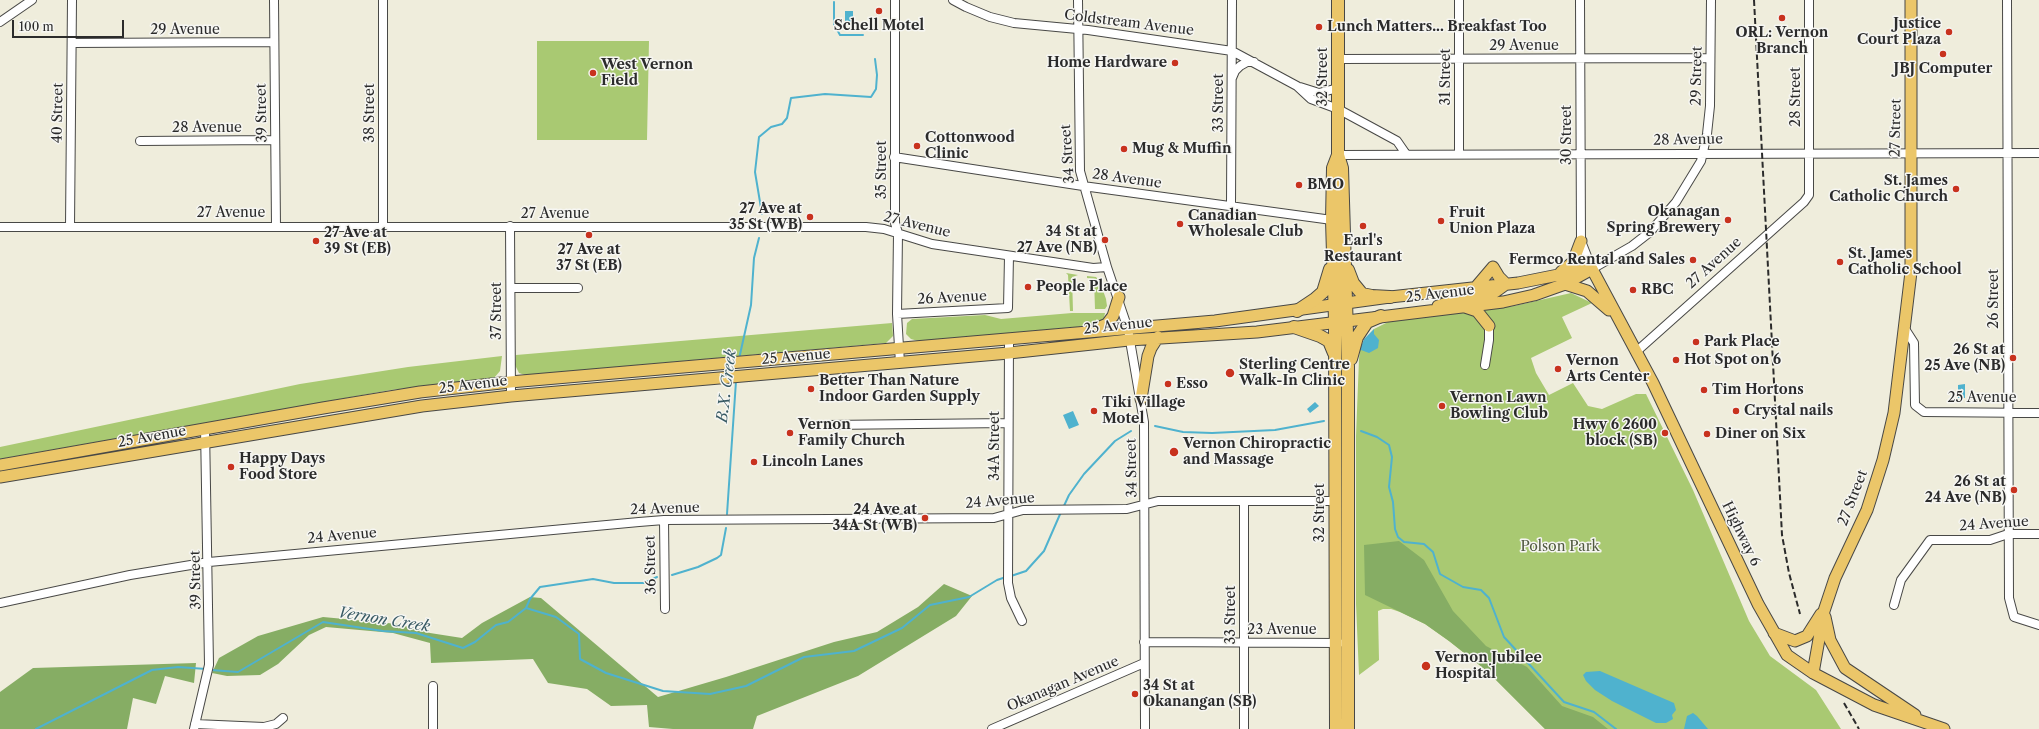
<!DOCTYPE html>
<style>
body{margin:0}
#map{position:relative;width:2039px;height:729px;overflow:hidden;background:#efeddc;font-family:"Libre Caslon Text",serif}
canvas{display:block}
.scale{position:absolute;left:12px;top:20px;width:112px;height:18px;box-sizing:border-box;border:2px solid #2b2b2b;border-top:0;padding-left:5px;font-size:12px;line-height:14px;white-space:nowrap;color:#2b2b2b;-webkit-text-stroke:3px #f6f6f2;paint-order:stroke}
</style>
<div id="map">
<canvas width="2039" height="729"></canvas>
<div class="scale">100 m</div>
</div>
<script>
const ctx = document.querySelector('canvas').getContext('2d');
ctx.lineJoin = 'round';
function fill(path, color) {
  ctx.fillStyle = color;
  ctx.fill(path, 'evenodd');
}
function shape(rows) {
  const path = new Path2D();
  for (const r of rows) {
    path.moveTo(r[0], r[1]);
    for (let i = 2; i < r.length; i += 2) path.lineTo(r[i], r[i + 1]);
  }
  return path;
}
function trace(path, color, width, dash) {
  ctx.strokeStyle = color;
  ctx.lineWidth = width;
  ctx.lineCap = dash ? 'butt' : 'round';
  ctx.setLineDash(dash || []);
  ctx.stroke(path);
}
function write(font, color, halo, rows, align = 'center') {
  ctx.font = font + ' "Libre Caslon Text",serif';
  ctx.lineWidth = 3;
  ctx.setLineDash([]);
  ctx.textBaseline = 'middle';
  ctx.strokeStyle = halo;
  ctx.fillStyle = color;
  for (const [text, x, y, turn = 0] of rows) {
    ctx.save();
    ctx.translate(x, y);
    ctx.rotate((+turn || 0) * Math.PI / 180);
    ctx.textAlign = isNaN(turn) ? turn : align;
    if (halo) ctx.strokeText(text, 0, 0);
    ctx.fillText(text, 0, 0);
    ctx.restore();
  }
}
const green = shape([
 [537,41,649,41,647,140,537,140],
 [1066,273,1078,275,1072,277,1073,311,1070,311,1068,275],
 [1087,276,1096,277,1100,282,1106,299,1107,306,1105,309,1095,309,1094,279,1087,278],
 [1571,293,1592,303,1562,317,1572,338,1531,358,1536,373,1549,395,1573,383,1588,406,1602,409,1636,394,1646,394,1693,490,1749,621,1770,656,1816,690,1841,729,1545,729,1487,671,1449,641,1425,624,1400,612,1391,609,1383,609,1378,611,1379,660,1359,675,1356,604,1356,436,1359,359,1360,349,1365,339,1374,329,1388,322,1514,306],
 [1072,313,1105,313,1104,318,1100,322,1088,326,918,341,911,339,906,334,907,323,912,319,985,315,1001,319],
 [892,323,893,336,886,343,525,375,519,373,515,365,516,355],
 [502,356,500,371,494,378,391,390,0,459,0,447,300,384,408,367]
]);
const forest = shape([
 [1399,541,1424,560,1453,611,1486,646,1527,667,1562,706,1593,717,1608,729,1545,729,1487,671,1449,641,1425,624,1365,595,1364,545],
 [944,584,972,596,956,616,858,676,757,716,753,729,673,729,649,727,647,705,611,706,587,689,548,683,533,659,431,663,430,643,393,633,326,627,309,635,278,664,260,675,227,676,212,673,219,658,258,636,323,617,398,624,430,633,462,638,482,623,530,597,541,598,658,697,726,677,834,642,877,632,918,607],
 [196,663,194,683,165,676,156,704,133,698,127,729,0,729,0,692,33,668]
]);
const water = shape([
 [845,11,853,11,853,25,845,25],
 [1374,329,1374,334,1379,340,1378,348,1369,353,1361,350,1359,352,1364,339],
 [1965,384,1965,398,1958,398,1958,385],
 [1315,402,1319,406,1310,413,1307,409],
 [1073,411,1079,425,1069,429,1063,415],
 [1600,671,1674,703,1676,710,1672,715,1673,719,1666,723,1656,723,1612,701,1595,690,1586,681,1583,675,1586,672],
 [1693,713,1697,716,1708,729,1684,729,1687,716]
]);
const stream = shape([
 [834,2,834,24,840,35,863,35],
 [762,214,755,172,759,137,771,127,782,124,787,118,791,98,825,94,871,97,876,89,877,75,875,59],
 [739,359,751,305,754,258,759,238],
 [1155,426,1183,432,1212,433,1275,430,1324,421],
 [1361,431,1377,437,1389,445,1392,457,1389,487,1393,502,1395,529,1398,537,1404,542,1424,544,1433,552,1440,574,1463,587,1481,590,1489,598,1504,637,1564,702,1594,712,1616,729],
 [1063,508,1069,495,1084,474,1115,441,1131,431],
 [727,514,736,381],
 [672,575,698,567,717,558,721,555,726,528],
 [1011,576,1026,571,1044,551,1061,512],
 [526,608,556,617,579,634,580,659,606,673,663,691,710,694,746,686,804,657,854,651,902,628,930,605,969,597,997,580,1006,577],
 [526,608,530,599,540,587,593,579,614,583,644,583,657,577],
 [211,670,238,672,323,622,383,631,416,633,463,648,475,642,496,625,508,622,526,608],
 [36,729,152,670,178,667,206,669]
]);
const minor = shape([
 [274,0,276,226],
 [895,0,895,223,898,233,897,314,900,363],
 [953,0,966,7,990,17,1014,23,1088,30,1232,51,1297,86,1311,99,1338,109,1397,141,1406,154],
 [1078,0,1080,171,1107,267,1128,329,1144,422,1145,729],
 [1459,0,1459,154],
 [1580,0,1581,241,1592,269,1632,246,1650,232,1676,202,1701,161,1707,134,1710,106,1711,0],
 [2007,0,2009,598,2014,617,2039,625],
 [0,22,32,0],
 [72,43,273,42],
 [1338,59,1710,58],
 [1232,78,1235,71,1240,66,1247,62,1254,62],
 [1300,87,1319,93,1338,88],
 [140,141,275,140],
 [1338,155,2039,153],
 [894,157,1083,186,1332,220],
 [1231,206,1232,0],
 [383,226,383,0],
 [510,226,511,396],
 [0,227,866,227,884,229,932,244,1093,268,1107,267],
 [70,227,72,0],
 [511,288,578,288],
 [897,314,1008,308,1009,256],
 [1905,329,1914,343,1915,405,1924,412,2039,413],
 [1009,340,1008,583,1011,598,1022,621],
 [1637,351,1804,202,1809,195,1809,0],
 [1485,365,1489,340,1489,326],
 [828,425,1008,423],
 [1244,502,1244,729],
 [664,520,665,609],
 [0,603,130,575,209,562,639,522,664,520,994,518,1023,510,1127,509,1158,501,1335,501],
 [1894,605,1901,580,1930,540,1990,540,2008,534,2039,534],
 [1144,642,1339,643],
 [433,686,433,729],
 [195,724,264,727,276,724,283,718],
 [194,729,209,665,205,428],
 [992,729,1144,663]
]);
const major = shape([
 [1592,269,1653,383,1758,604,1787,655,1813,673,1874,705,1944,729],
 [1561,272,1573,262,1581,241],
 [1565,284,1587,291,1609,310],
 [1438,306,1462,298,1495,292,1506,284,1499,277,1493,267,1476,287],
 [1465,307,1477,311,1489,326],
 [1095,329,1107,324,1113,316,1119,297],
 [1141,399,1148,356,1151,348,1158,337],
 [0,465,323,408,420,392,510,382,1215,321,1390,297,1518,283,1588,269],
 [0,477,422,406,511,396,1009,353,1129,340,1257,332,1503,302,1534,295,1565,284,1592,269],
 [1825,617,1830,640,1845,668,1915,715],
 [1774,633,1795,641,1807,636,1821,614],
 [1813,673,1824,611,1835,578,1867,510,1883,460,1894,413,1911,272,1911,0]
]);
const highway = shape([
 [1338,0,1338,155,1342,168,1348,367,1348,729],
 [1348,270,1353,283,1362,294,1372,296,1390,297],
 [1297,311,1315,299,1323,292,1330,269],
 [1294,327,1320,336,1329,341,1334,353],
 [1351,359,1357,337,1367,322,1381,316],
 [1336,729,1335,321,1332,220,1333,168,1338,155]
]);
const rail = shape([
 [1754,0,1782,535,1789,573,1800,614],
 [1844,703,1859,729]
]);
const markers = [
 [879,11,4,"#c8321e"],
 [1782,18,4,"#c8321e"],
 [1319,27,4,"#c8321e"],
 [1949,32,4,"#c8321e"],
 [1943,54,4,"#c8321e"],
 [1175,63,4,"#c8321e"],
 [593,73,4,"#c8321e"],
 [917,146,4,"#c8321e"],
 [1124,149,4,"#c8321e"],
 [1299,185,4,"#c8321e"],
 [1956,189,4,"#c8321e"],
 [810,217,4,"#c8321e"],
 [1728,220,4,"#c8321e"],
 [1441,221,4,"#c8321e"],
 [1180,224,4,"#c8321e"],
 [1363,226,4,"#c8321e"],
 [589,235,4,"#c8321e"],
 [1105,240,4,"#c8321e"],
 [316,241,4,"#c8321e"],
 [1693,260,4,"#c8321e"],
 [1840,262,4,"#c8321e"],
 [1028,287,4,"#c8321e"],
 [1633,290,4,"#c8321e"],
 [1696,342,4,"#c8321e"],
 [2013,358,4,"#c8321e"],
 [1676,360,4,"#c8321e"],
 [1558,369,4,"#c8321e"],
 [1230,373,5,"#c8321e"],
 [1168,384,4,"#c8321e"],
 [811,389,4,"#c8321e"],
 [1704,390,4,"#c8321e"],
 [1442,406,4,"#c8321e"],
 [1094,411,4,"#c8321e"],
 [1736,411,4,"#c8321e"],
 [790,433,4,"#c8321e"],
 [1665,433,4,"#c8321e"],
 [1707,434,4,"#c8321e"],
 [1174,452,5,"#c8321e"],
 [754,462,4,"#c8321e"],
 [231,467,4,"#c8321e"],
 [2014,490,4,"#c8321e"],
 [925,518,4,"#c8321e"],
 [1426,666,5,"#c8321e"],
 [1135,694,4,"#c8321e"]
];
const streetNames = [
 ["Coldstream Avenue",1129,23,7],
 ["29 Avenue",185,30],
 ["29 Avenue",1524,46],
 ["29 Street",1697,76,-89],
 ["32 Street",1323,77,-90],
 ["31 Street",1446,77,-90],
 ["28 Street",1796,97,-90],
 ["33 Street",1219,103,-90],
 ["40 Street",58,113,-89],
 ["39 Street",262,113,-91],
 ["38 Street",370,113,-90],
 ["28 Avenue",207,128],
 ["27 Street",1896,128,-89],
 ["30 Street",1567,135,-90],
 ["28 Avenue",1688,140,-1],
 ["34 Street",1068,154,-94],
 ["35 Street",882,170,-90],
 ["28 Avenue",1127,179,8],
 ["27 Avenue",231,213],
 ["27 Avenue",555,214],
 ["27 Avenue",917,225,14],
 ["27 Avenue",1714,263,-42],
 ["25 Avenue",1440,294,-7],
 ["26 Avenue",952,298,-3],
 ["26 Street",1994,299,-90],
 ["37 Street",497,311,-90],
 ["25 Avenue",1118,326,-6],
 ["25 Avenue",796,357,-5],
 ["25 Avenue",473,385,-7],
 ["25 Avenue",1982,398],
 ["25 Avenue",152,437,-10],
 ["34A Street",995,446,-90],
 ["34 Street",1132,468,-91],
 ["27 Street",1853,498,-69],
 ["24 Avenue",1000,501,-5],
 ["24 Avenue",665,509,-2],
 ["32 Street",1320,513,-90],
 ["24 Avenue",1994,524,-4],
 ["Highway 6",1741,534,64],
 ["24 Avenue",342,536,-5],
 ["36 Street",651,565,-91],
 ["39 Street",196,580,-91],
 ["33 Street",1231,615,-90],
 ["23 Avenue",1282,630],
 ["Okanagan Avenue",1063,684,-23]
];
const poiNames = [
 ["Justice",1941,24,"right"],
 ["Court Plaza",1941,40,"right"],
 ["Schell Motel",879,26,"center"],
 ["Lunch Matters... Breakfast Too",1327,27],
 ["ORL: Vernon",1782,33,"center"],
 ["Branch",1782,49,"center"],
 ["Home Hardware",1167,63,"right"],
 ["West Vernon",601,65],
 ["Field",601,81],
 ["JBJ Computer",1943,69,"center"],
 ["Cottonwood",925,138],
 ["Clinic",925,154],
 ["Mug & Muffin",1132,149],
 ["St. James",1948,181,"right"],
 ["Catholic Church",1948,197,"right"],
 ["BMO",1307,185],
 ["27 Ave at",802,209,"right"],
 ["35 St (WB)",802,225,"right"],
 ["Okanagan",1720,212,"right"],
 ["Spring Brewery",1720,228,"right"],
 ["Fruit",1449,213],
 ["Union Plaza",1449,229],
 ["Canadian",1188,216],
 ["Wholesale Club",1188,232],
 ["34 St at",1097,232,"right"],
 ["27 Ave (NB)",1097,248,"right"],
 ["27 Ave at",324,233],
 ["39 St (EB)",324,249],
 ["Earl's",1363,241,"center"],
 ["Restaurant",1363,257,"center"],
 ["27 Ave at",589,250,"center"],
 ["37 St (EB)",589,266,"center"],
 ["St. James",1848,254],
 ["Catholic School",1848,270],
 ["Fermco Rental and Sales",1685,260,"right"],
 ["People Place",1036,287],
 ["RBC",1641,290],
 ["Park Place",1704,342],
 ["26 St at",2005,350,"right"],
 ["25 Ave (NB)",2005,366,"right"],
 ["Hot Spot on 6",1684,360],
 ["Vernon",1566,361],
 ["Arts Center",1566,377],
 ["Sterling Centre",1239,365],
 ["Walk-In Clinic",1239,381],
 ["Better Than Nature",819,381],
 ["Indoor Garden Supply",819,397],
 ["Esso",1176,384],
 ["Tim Hortons",1712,390],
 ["Vernon Lawn",1450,398],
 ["Bowling Club",1450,414],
 ["Tiki Village",1102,403],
 ["Motel",1102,419],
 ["Crystal nails",1744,411],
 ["Vernon",798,425],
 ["Family Church",798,441],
 ["Hwy 6 2600",1657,425,"right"],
 ["block (SB)",1657,441,"right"],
 ["Diner on Six",1715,434],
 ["Vernon Chiropractic",1183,444],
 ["and Massage",1183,460],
 ["Happy Days",239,459],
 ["Food Store",239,475],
 ["Lincoln Lanes",762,462],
 ["26 St at",2006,482,"right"],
 ["24 Ave (NB)",2006,498,"right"],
 ["24 Ave at",917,510,"right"],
 ["34A St (WB)",917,526,"right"],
 ["Vernon Jubilee",1435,658],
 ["Hospital",1435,674],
 ["34 St at",1143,686],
 ["Okanangan (SB)",1143,702]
];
const parkNames = [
 ["Polson Park",1560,547]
];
const waterNames = [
 ["B.X. Creek",727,386,-83],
 ["Vernon Creek",384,620,9]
];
fill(green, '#a9c972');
fill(forest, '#86ad64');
fill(water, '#4fb2ce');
trace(stream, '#4fb2ce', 2);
trace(minor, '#484846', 10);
trace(major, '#484846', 13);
trace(highway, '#484846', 14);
trace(minor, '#fff', 8);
trace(major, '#ebc669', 11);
trace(highway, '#ebc669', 12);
trace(rail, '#2b2b2b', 2, [6, 3]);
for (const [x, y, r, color] of markers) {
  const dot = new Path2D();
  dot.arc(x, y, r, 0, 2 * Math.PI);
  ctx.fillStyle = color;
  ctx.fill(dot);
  trace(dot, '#f6f6f2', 1.5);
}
write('14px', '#2b2b2b', '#f6f6f2', streetNames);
write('bold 14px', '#2b2b2b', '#f6f6f2', poiNames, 'left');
write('14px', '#515a40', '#f6f6f2', parkNames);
write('italic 15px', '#385a64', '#f6f6f2', waterNames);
</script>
